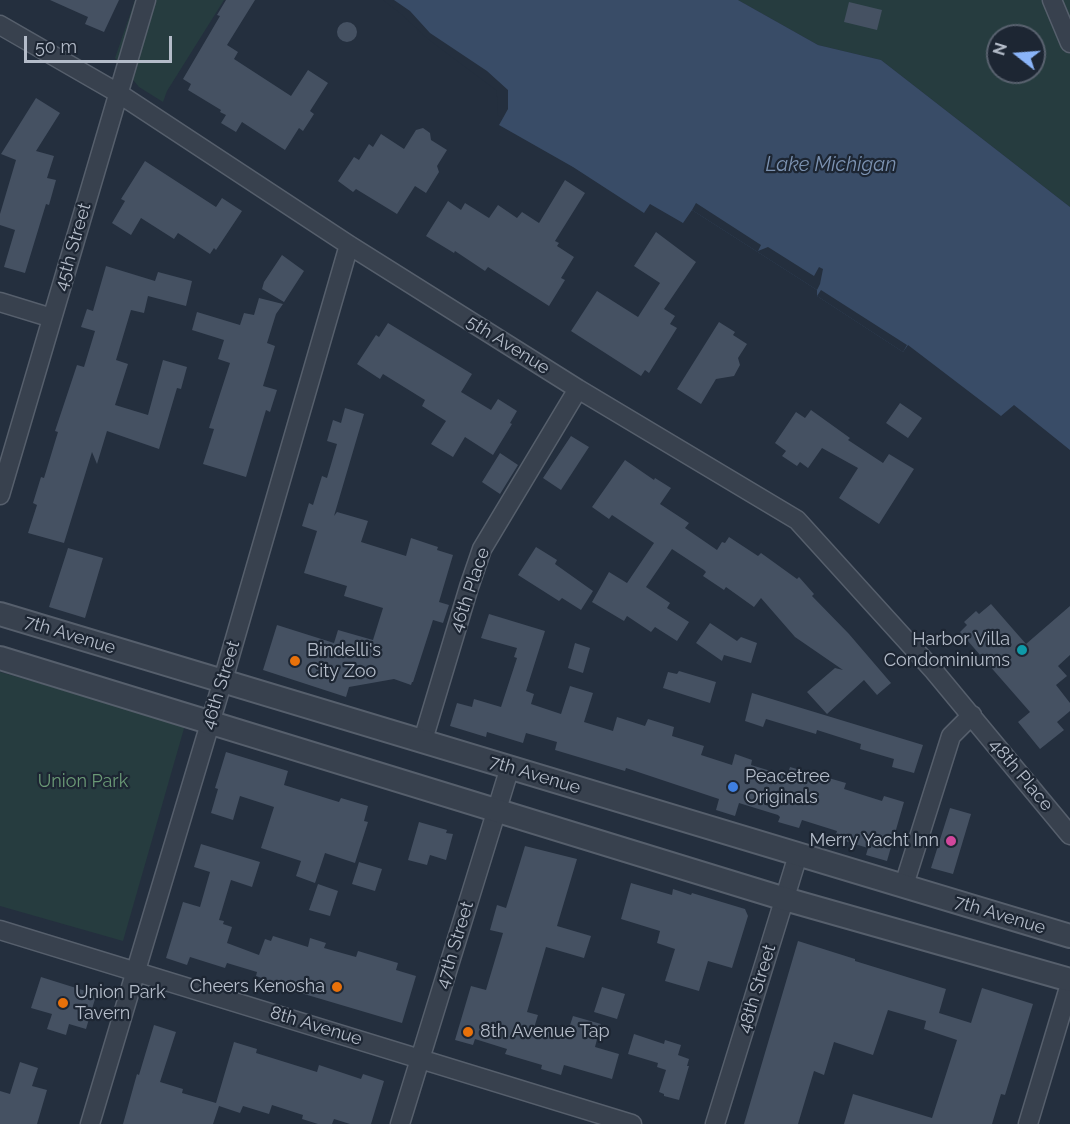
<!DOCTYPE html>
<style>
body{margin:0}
#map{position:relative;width:1070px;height:1124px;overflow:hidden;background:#242f3e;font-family:Raleway,sans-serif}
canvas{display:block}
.north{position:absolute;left:986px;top:24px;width:60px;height:60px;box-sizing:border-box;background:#1d2633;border:2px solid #59626f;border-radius:50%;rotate:287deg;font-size:16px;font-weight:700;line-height:24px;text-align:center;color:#b4bcc9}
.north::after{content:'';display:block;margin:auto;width:21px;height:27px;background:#8ab4f8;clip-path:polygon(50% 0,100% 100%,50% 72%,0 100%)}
.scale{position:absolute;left:24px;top:36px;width:148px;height:27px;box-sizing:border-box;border:3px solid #b4bcc9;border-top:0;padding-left:8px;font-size:18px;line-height:21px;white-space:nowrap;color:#b4bcc9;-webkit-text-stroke:4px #1d2633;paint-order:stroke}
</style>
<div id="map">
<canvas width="1070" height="1124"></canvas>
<div class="north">N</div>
<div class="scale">50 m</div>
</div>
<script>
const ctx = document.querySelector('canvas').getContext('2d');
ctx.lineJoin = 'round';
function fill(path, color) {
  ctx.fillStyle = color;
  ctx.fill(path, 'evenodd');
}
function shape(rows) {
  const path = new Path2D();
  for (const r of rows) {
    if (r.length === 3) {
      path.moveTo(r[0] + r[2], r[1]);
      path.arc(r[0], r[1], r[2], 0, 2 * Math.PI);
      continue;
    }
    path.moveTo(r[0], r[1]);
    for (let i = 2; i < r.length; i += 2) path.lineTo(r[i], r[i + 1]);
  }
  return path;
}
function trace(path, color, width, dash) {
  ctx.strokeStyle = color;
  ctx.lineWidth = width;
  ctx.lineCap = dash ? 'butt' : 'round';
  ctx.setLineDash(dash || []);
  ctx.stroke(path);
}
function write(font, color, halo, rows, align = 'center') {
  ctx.font = font + ' Raleway,sans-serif';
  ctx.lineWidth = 4.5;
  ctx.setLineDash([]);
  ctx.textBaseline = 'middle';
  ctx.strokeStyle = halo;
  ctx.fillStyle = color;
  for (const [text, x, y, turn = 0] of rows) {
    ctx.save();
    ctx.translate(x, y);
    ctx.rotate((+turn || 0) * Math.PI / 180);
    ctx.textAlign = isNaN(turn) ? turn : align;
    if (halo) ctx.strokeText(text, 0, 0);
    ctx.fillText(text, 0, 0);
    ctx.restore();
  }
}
const green = shape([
 [135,0,224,0,167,91,163,102,139,87,115,58],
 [738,0,1070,0,1070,207,881,60,818,45],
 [998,36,1034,36,1034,72,998,72],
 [0,672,185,725,123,941,0,906]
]);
const water = shape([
 [386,0,738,0,818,45,881,60,1070,207,1070,450,1014,405,1001,416,908,345,903,352,817,296,817,290,692,210,683,223,650,204,644,213,573,167,499,125,503,118,500,114,499,88]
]);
const pier = shape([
 [383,0,394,0,410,11,430,33,487,71,508,90,508,109,503,118,497,115,498,103,496,90,428,39,400,13],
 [696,203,761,245,758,251,768,247,814,276,819,267,823,269,820,284,817,290,692,210],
 [821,290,907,345,903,352,817,296]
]);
const building = shape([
 [50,0,119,0,104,32,85,24,88,17],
 [226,0,255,0,227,45,238,52,234,59,291,96,308,70,328,83,310,111,314,114,303,131,299,128,285,150,242,122,236,132,221,123,226,115,220,112,221,110,188,90,191,84,183,79,220,16,217,15],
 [849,2,882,10,877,30,844,22],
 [347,32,10],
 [36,98,60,113,36,151,54,156,47,178,56,180,49,205,46,204,25,273,4,267,15,230,0,225,0,214,16,160,1,154],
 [423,128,430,133,431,140,447,150,437,166,439,172,426,193,415,186,397,214,356,189,353,192,338,181,354,157,359,160,369,144,373,147,381,134,404,149,416,130],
 [145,161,216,207,222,198,242,211,216,250,214,248,210,254,178,233,174,239,141,218,131,235,112,223,125,201,121,199],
 [565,180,585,193,555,241,559,243,557,246,574,257,561,278,565,280,549,306,488,267,485,271,455,251,454,253,426,236,448,201,461,210,465,203,489,218,498,205,517,218,522,212,539,223],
 [656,232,696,262,664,309,675,316,670,324,677,328,649,373,645,370,641,376,571,331,597,291,638,317,660,283,634,266],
 [282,255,304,271,284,302,262,289,264,282],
 [106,266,155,281,158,272,192,281,186,306,148,296,144,313,131,310,116,360,128,364,115,405,148,415,163,360,187,367,181,389,177,388,159,449,107,431,97,464,92,452,64,543,28,533,37,505,33,503,41,477,44,478,58,432,55,431,77,365,84,367,95,331,81,327,87,309,93,311],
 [259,298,283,304,276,314,267,343,275,346,263,386,277,390,270,412,266,410,246,477,203,464,214,429,209,428,230,363,218,359,224,340,192,330,197,312,240,325,244,313,254,315],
 [719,322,735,332,733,335,747,344,738,358,740,365,734,376,716,379,701,404,677,389],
 [388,323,472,374,461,392,491,410,498,399,517,411,510,423,512,424,493,455,465,437,453,457,431,444,446,421,422,406,425,400,383,374,380,379,357,364,376,335,379,337],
 [900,403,922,418,908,438,886,423],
 [345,408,364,414,334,516,337,512,368,521,361,542,406,556,411,538,438,547,437,550,453,555,439,602,449,605,443,623,433,620,413,682,412,682,411,685,394,679,349,687,346,697,263,670,277,625,334,643,338,630,373,640,383,608,344,596,347,586,304,573,317,531,302,526,309,503,313,505,322,476,327,478,337,444,327,441,333,420,341,423],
 [811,410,850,438,848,440,883,463,889,454,914,469,879,524,839,498,858,468,822,448,808,468,800,462,797,466,782,456,786,451,775,443,796,412,805,418],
 [571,436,589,447,561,490,543,478],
 [500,453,518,465,500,494,482,482],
 [625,460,654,480,655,478,671,488,660,504,689,523,685,528,717,550,722,542,725,543,729,537,758,556,761,553,797,579,799,577,814,594,812,596,849,634,891,683,877,695,864,680,827,714,807,692,835,668,843,670,795,637,761,598,754,607,726,587,724,590,703,576,706,572,704,570,672,549,646,587,670,603,667,608,689,622,677,641,655,627,651,632,627,616,624,621,592,602,609,572,627,583,654,543,612,515,609,519,592,507],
 [536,547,557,560,555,564,593,591,581,610,562,598,559,601,518,575],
 [68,548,103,558,85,618,49,607],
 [991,604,1026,644,1070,606,1070,655,1058,666,1067,676,1056,685,1070,703,1070,711,1057,722,1064,730,1040,749,1018,722,1030,712,960,632,967,625,964,622,976,611,979,614],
 [489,614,545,631,526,691,534,694,531,704,561,714,570,686,593,693,584,722,613,731,617,717,645,726,648,719,674,727,672,736,704,746,701,755,732,765,735,754,752,760,751,765,787,776,790,767,846,783,844,789,882,801,884,796,904,802,887,861,866,855,868,848,835,838,837,831,802,820,799,828,778,822,780,817,778,815,739,803,735,816,716,810,719,799,626,768,625,771,555,750,557,742,526,733,523,743,487,732,486,737,450,726,457,703,472,707,474,699,501,707,517,658,514,657,517,648,481,638],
 [710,623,737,641,741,637,757,643,751,663,724,655,722,661,696,643],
 [575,643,590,648,583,673,568,668],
 [679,671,716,682,710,703,663,688,668,672,677,674],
 [752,693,923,745,914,773,892,767,894,759,860,749,861,744,817,730,816,734,766,719,763,727,745,721],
 [226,752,288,771,284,785,339,802,341,798,368,806,364,821,368,822,355,863,325,853,315,883,296,876,301,861,261,848,274,807,240,796,233,820,211,813,218,789,215,788],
 [950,808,971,814,953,874,931,868],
 [419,822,447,830,446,833,453,834,446,860,430,855,427,865,408,860],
 [201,844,260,862,252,887,231,880,219,920,224,921,223,924,232,927,227,943,259,955,265,939,271,941,273,936,308,947,310,938,326,943,324,948,356,957,358,951,398,963,396,970,416,976,402,1023,294,991,294,989,256,976,257,972,227,963,225,968,190,957,187,965,166,958,183,902,200,907,210,872,194,867],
 [525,846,577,859,557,926,591,936,584,958,546,947,527,1012,538,1015,534,1028,566,1037,573,1016,601,1024,595,1047,619,1054,612,1079,564,1065,561,1075,541,1069,542,1065,505,1054,507,1049,475,1039,473,1045,455,1040,471,986,486,990,503,933,490,930,497,905,506,908],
 [359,862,382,869,375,891,352,884],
 [631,883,672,895,673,889,691,895,692,893,745,909,748,916,732,968,708,961,699,991,665,981,675,949,657,943,660,931,621,919],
 [318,884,338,891,330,916,309,910],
 [798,941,855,959,855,961,946,989,939,1013,971,1023,982,988,1033,1004,1005,1095,1001,1094,992,1124,844,1124,853,1094,932,1118,957,1040,924,1029,926,1021,888,1010,873,1055,834,1042,824,1075,814,1071,798,1124,744,1124],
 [41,977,92,993,95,999,86,1029,69,1024,66,1035,47,1029,52,1014,31,1008],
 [602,987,625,994,617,1019,594,1012],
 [154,1025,176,1032,160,1082,183,1089,182,1093,216,1103,234,1042,257,1049,256,1053,317,1072,319,1065,361,1079,363,1074,384,1081,371,1124,350,1124,334,1119,332,1124,318,1124,302,1119,303,1115,272,1105,269,1114,243,1106,240,1113,219,1106,213,1124,123,1124,137,1074,139,1075],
 [634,1034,664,1044,665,1040,681,1045,678,1055,689,1059,687,1066,689,1066,679,1100,664,1096,664,1094,659,1092,666,1070,657,1067,658,1063,628,1054],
 [20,1062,38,1068,32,1086,47,1090,37,1124,0,1124,0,1091,10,1094]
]);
const minor = shape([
 [1052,0,1070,43],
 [0,25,118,93,349,245,578,389,797,520,934,671,1070,835],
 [0,302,52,318],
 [0,495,146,0],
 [423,740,469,587,482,549,578,389],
 [904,885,951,736,972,715],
 [0,930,632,1124],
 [90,1124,223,680,349,245],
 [400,1124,510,767],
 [715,1124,798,855],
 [1028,1124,1070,984]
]);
const tertiary = shape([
 [0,614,1070,936],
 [0,658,785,899,1070,980]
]);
const markers = [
 [1022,650,6,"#0f9aa8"],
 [295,661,6,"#e8710a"],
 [733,787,6,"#3f7fe0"],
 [951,841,6,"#d1479c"],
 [337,987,6,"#e8710a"],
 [63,1003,6,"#e8710a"],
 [468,1032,6,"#e8710a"]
];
const streetNames = [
 ["45th Street",73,247,-74],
 ["5th Avenue",508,345,32],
 ["46th Place",470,590,-71],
 ["7th Avenue",70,635,17],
 ["46th Street",221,685,-73],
 ["7th Avenue",535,775,17],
 ["48th Place",1021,775,50],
 ["7th Avenue",1000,915,17],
 ["47th Street",455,945,-73],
 ["48th Street",757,989,-73],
 ["8th Avenue",316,1026,17]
];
const poiNames = [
 ["Harbor Villa",1010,640,"right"],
 ["Condominiums",1010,661,"right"],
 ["Bindelli's",307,651],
 ["City Zoo",307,672],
 ["Peacetree",745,777],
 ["Originals",745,798],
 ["Merry Yacht Inn",939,841,"right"],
 ["Cheers Kenosha",325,987,"right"],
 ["Union Park",75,993],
 ["Tavern",75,1014],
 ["8th Avenue Tap",480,1032]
];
const parkNames = [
 ["Union Park",83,782]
];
const waterNames = [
 ["Lake Michigan",831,165]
];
fill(green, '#263c3f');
fill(water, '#394c67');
fill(pier, '#242f3e');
fill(building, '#455162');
trace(minor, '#565f6c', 21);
trace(tertiary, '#565f6c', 26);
trace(minor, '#38414e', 18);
trace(tertiary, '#38414e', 22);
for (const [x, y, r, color] of markers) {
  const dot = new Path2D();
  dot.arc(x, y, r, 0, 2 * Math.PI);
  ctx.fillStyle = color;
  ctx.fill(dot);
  trace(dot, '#1d2633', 2);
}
write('18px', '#b4bcc9', '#1d2633', streetNames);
write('18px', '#b4bcc9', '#1d2633', poiNames, 'left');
write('18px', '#6b9a76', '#1d2633', parkNames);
write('italic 20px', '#7c92b1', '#1d2633', waterNames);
</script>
